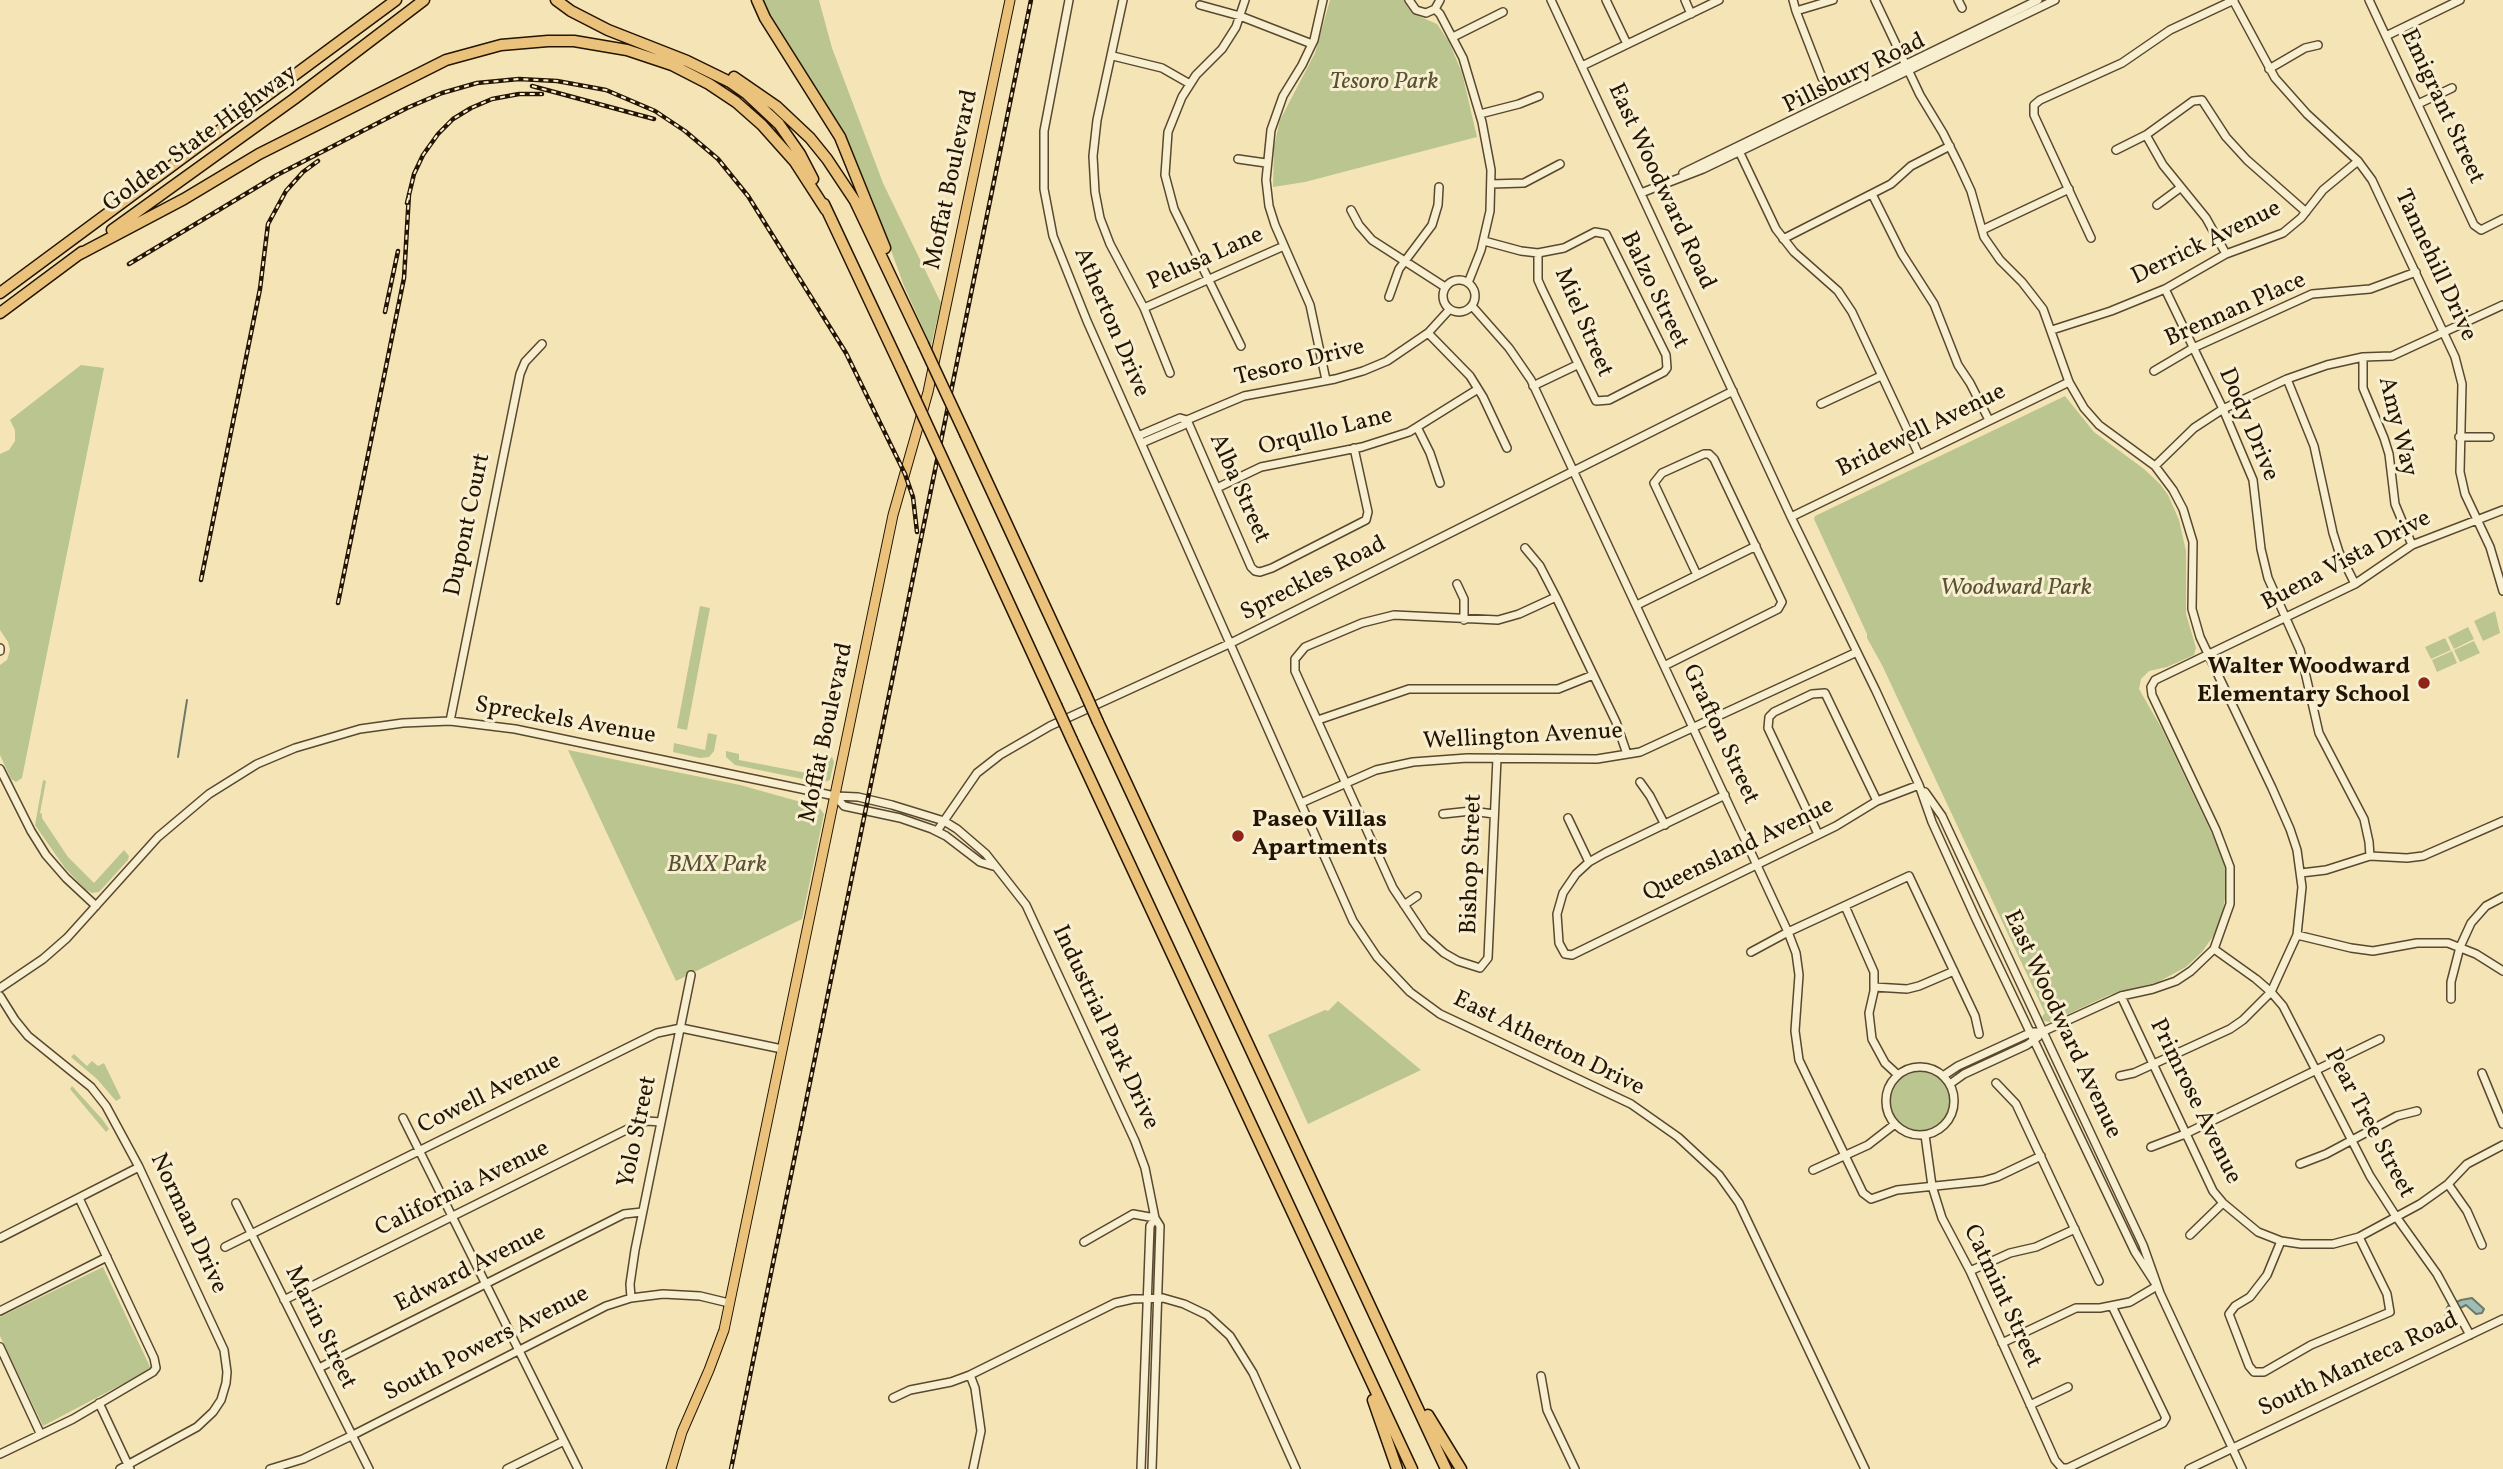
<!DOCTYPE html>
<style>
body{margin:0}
canvas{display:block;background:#f5e5b6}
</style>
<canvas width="2503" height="1469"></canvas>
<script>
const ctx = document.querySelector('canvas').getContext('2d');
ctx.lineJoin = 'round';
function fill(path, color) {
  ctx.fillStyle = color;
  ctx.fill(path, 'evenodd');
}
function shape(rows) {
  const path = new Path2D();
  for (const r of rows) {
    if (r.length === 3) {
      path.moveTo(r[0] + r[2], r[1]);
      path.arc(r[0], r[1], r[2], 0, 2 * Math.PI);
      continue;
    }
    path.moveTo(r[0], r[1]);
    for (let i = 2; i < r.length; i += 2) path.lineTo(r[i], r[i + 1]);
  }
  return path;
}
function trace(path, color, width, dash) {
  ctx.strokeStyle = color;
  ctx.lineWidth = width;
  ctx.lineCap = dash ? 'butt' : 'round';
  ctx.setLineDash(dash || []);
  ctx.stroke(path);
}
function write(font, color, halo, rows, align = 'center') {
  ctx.font = font + ' Vollkorn,serif';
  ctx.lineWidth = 6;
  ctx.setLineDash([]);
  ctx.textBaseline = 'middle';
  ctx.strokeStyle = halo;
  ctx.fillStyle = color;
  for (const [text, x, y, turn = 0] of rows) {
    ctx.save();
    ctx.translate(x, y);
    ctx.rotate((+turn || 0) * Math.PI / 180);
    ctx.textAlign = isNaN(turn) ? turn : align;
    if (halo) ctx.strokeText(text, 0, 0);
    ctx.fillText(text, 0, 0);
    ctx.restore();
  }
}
const green = shape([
 [758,0,819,0,832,48,883,183,941,303,931,346,904,286,872,198,853,155,809,76],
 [1330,0,1405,0,1409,8,1416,15,1437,24,1449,42,1462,73,1477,137,1305,182,1273,187,1274,147,1280,120,1315,53],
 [81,365,104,368,22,778,16,782,11,779,0,755,0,665,7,660,10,650,8,642,0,630,0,454,9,450,15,441,15,430,10,420],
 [2065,396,2094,432,2144,469,2160,484,2168,495,2179,520,2186,551,2186,614,2196,648,2194,655,2167,667,2149,671,2141,679,2139,689,2162,729,2220,851,2225,868,2226,893,2221,920,2214,935,2202,952,2186,967,2158,982,2109,995,2051,1022,2044,1021,2042,1017,2045,1013,1882,665,1867,638,1867,634,1814,519,1815,516],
 [700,606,710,608,687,730,677,728],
 [2495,611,2500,633,2483,641,2474,621],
 [2468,627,2474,639,2454,649,2448,637],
 [2445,638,2451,650,2431,659,2425,647],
 [2474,641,2480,653,2460,662,2454,650],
 [2452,651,2457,663,2437,672,2432,660],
 [708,733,717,735,714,751,709,757,700,758,673,752,674,743,705,750],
 [568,750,740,785,819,807,824,814,802,919,676,981],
 [726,751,739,754,739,760,812,774,813,769,832,757,834,762,830,780,822,783,735,765,726,757],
 [43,780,46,781,40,813,42,814,42,818,68,857,94,883,124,850,129,856,128,860,99,892,92,893,85,889,65,868,35,825],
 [1338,1001,1421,1070,1308,1124,1268,1035,1325,1010,1328,1011],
 [74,1054,87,1066,92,1061,98,1066,104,1063,121,1098,116,1101,97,1079,71,1057],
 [1920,1100,31],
 [72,1086,102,1119,109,1129,106,1132,70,1089],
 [103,1267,151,1369,43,1426,0,1336,0,1317]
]);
const water = shape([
 [2472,1298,2484,1309,2482,1313,2476,1314,2466,1305,2449,1314,2450,1322,2446,1320,2445,1312,2448,1306,2461,1300,2472,1298]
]);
const stream = shape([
 [178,757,187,700]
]);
const minor = shape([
 [1069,0,1044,131,1044,189,1053,236,1087,321,1353,921,1377,957,1410,992,1440,1014,1631,1104,1678,1137,1719,1175,1739,1203,1865,1469],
 [1123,0,1097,120,1093,156,1095,192,1100,218,1110,244,1144,308,1170,373],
 [1323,0,1314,40,1302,65,1283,96,1271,130,1266,180,1269,206,1275,225,1310,305,1326,380],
 [1409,0,1416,10,1426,13,1435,9,1440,0],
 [1551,0,1791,517,1876,691,1919,785,1932,822,1976,919,2135,1252,2157,1286],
 [1606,0,1627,44],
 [1685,0,1691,14],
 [1793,0,1796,11,1833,0],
 [1875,0,1920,95,1943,133,1959,165,1971,191,1984,237,2000,260,2022,282,2043,309,2069,382,2084,408,2099,425,2155,466,2173,490,2183,509,2193,542,2192,609,2200,637,2272,788,2290,829,2297,850,2302,887,2297,935,2271,992,2243,1020,2230,1029,2134,1073,2120,1076],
 [1958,0,1962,8],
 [2233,0,2275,78,2307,114,2358,161,2372,180,2455,357,2462,384,2460,472,2465,494,2490,547,2503,591],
 [2369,0,2474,225,2481,230,2503,219],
 [1200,5,1240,16,1312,44],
 [1435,9,1440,14,1463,58,1482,122,1491,170,1490,211,1481,250,1468,283],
 [1796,11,1822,78],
 [2386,36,2460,0],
 [1453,37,1503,12],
 [1113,56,1162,68,1190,84],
 [1582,66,1719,0],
 [2269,69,2305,48,2318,45],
 [2418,104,2452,88],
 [1480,114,1519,104,1539,96],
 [2146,135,2163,165,2206,218,2226,254],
 [1738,149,1776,229,1794,252,1838,291,1852,312,1919,455],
 [2116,150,2146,135,2193,101,2202,100,2226,137,2247,160,2306,212],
 [1238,159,1266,163],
 [1683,173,2038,0],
 [1491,184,1524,183,1560,164],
 [1641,193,1703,169,2055,0],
 [1872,194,1902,254,1934,304,1958,365,1970,383,1989,420],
 [2157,205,2180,188],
 [1351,210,1359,225,1372,240,1445,287],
 [1982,230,2069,189],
 [2091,238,2034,115,2034,105,2040,100,2122,63,2170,30,2234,0],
 [1783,239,1891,184,1911,166,1950,146],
 [1484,241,1521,251,1538,253,1564,248,1595,232,1606,234,1666,355,1667,368,1664,372,1609,400,1596,401,1542,289,1538,280,1538,253],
 [1459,296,16],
 [2165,289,2223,409,2253,480,2261,549,2268,578,2300,650,2319,733,2364,819,2369,842,2370,856],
 [1389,297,1399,269,1432,225,1438,205,1439,187],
 [1472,306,1509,348,1531,380,1788,932,1796,953,1799,975,1795,1031,1799,1060,1863,1193,1871,1199,1897,1190,1983,1181,1997,1177,2041,1156],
 [1144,308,1284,246],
 [2052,330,2111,311,2165,289,2226,254,2283,233,2301,218,2323,190,2358,161],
 [1428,333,1470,376,1483,397,1507,448],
 [1241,346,1174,209,1165,175,1168,132,1182,97,1196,75,1222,49,1236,27,1245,0],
 [2363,357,2363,388,2384,438,2389,454,2395,504,2412,545],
 [2154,371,2193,348,2312,294,2370,289,2416,272],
 [2287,379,2314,446,2333,533,2339,552,2355,584],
 [1533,386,1577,365],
 [1821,404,1881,376],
 [1187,420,1251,567,1255,571,1260,572,1272,568,1366,520,1368,512,1354,448],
 [1417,427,1430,453,1440,483],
 [1138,436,1180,418,1187,420],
 [2459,437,2490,437],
 [1142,443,1184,425,1187,420,1244,396,1335,379,1363,371,1387,361,1428,333,1449,310],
 [2155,466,2194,428,2223,409,2287,379,2327,365,2363,357,2392,356,2503,305],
 [1217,488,1261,467,1362,447,1409,432,1478,389],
 [1791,517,2069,382],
 [1525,548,1540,566,1556,597,1616,722,1627,754],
 [1457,584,1464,599,1464,620],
 [1637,605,1756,546],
 [0,648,0,651],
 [1666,665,1778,609,1782,602,1714,459,1709,454,1704,454,1662,473,1654,483,1697,575],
 [1318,720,1409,689,1558,689,1593,675],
 [450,721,520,374,525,362,542,344],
 [1497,758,1488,958,1480,968,1458,961,1444,953,1425,936,1393,888,1295,671,1295,659,1305,647,1362,623,1394,615,1498,620,1519,614,1556,597],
 [0,769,31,831,46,855,66,878,96,906],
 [1640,782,1650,796,1665,825],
 [1925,792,1942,816,2143,1245,2160,1293,2242,1469],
 [1725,795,1605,853,1589,862,1576,874,1563,893,1557,914,1559,943,1565,954,1572,955,1836,826,1877,801,1919,785],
 [835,796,844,806,900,818,932,829,946,836,980,862,993,866],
 [1301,803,1376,770,1413,762,1467,758,1597,759,1640,752,1857,652],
 [1443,814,1471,811,1494,814],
 [1568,818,1589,862],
 [937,831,977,773,1000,755,1050,726,1231,643,1733,391],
 [1818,834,1768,728,1769,717,1774,712,1812,694,1825,693,1877,801],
 [2301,873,2326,870,2370,856,2407,858,2423,856,2503,821],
 [1404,905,1417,896],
 [1845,906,1874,972,1874,991,1869,1013,1872,1039,1885,1063,1898,1075],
 [2297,935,2351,948,2373,951,2417,943,2448,943,2476,954,2503,971],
 [2214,949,2256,979,2271,992,2283,1006,2370,1176,2397,1218,2437,1274,2470,1335],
 [1751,952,1788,932,1909,876,1975,1016,1979,1034],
 [1874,987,1907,989,1919,986,1954,971],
 [0,988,43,959,67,938,158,837,209,794,257,764,295,748,360,729,403,723,450,721,515,729,835,796,858,797,892,805,944,821,957,829,986,854,1026,905,1135,1141,1145,1168,1155,1218,1160,1226,1152,1469],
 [0,996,15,1020,28,1036,91,1087,106,1106,139,1167,224,1350,227,1372,226,1383,221,1400,213,1412,197,1427,120,1469],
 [2121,996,2213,1191,2223,1203,2258,1232,2281,1241,2301,1244,2333,1244,2359,1237,2420,1204,2448,1184,2467,1164,2503,1145],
 [2451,999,2451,982,2460,947,2471,923,2486,906,2503,897],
 [1920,1101,34],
 [2482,1073,2503,1124],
 [1943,1076,1958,1066,2032,1032,2042,1032,2121,996,2153,989,2176,981,2191,971,2214,949,2230,904,2230,867,2216,830,2152,695,2151,687,2155,680,2355,584,2412,545,2503,510],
 [1996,1083,2016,1104,2099,1281],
 [1950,1084,1964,1074,2027,1045,2038,1037],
 [403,1118,578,1469],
 [1925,1135,1932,1186,1942,1218,1970,1271,2055,1460,2062,1468,2068,1468,2163,1423,2166,1418,2112,1306],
 [2151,1147,2185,1134,2380,1039],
 [2300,1164,2326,1154,2397,1116,2417,1111],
 [1813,1170,1868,1145,1895,1124],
 [2448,1184,2467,1211,2482,1245],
 [236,1203,369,1469],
 [2190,1235,2223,1203],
 [0,1238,139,1167],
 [2281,1241,2267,1275,2250,1297,2235,1306,2229,1314,2249,1366,2254,1372,2264,1372,2311,1345,2390,1312,2387,1294,2359,1237],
 [1084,1242,1133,1214,1155,1218],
 [225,1247,657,1033,681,1028,782,1049],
 [1970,1271,2010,1253,2036,1247,2075,1229],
 [631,1298,630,1284,635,1250,691,975],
 [284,1300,638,1124,647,1121,661,1122],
 [0,1311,107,1257],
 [2002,1343,2076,1308,2100,1308,2130,1302,2157,1286],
 [0,1347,40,1433],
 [319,1368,624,1214,642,1212],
 [970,1375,975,1388,981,1431,973,1469],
 [1541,1376,1547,1410,1575,1469],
 [893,1398,910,1390,951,1382,970,1375,1115,1303,1133,1299,1163,1298,1184,1304,1207,1315,1230,1336,1253,1373,1296,1469],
 [99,1403,130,1469],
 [2030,1405,2068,1387],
 [0,1454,73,1419,153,1372,156,1368,154,1358,79,1198],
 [270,1469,303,1459,351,1436,606,1306,631,1298,663,1294,700,1296,729,1303],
 [507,1469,564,1441],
 [1141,1469,1150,1226,1155,1218],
 [2189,1469,2503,1319]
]);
const major = shape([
 [671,1469,682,1432,709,1370,724,1330,893,515,928,392,1010,0]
]);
const highway = shape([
 [556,0,571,11,608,30,687,61,730,82,747,94,779,124,800,154,813,179],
 [757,0,765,18,840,137,885,248],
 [734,77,776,106,810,138,827,159,855,201,923,344],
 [824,204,901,368],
 [112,230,294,99,424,0],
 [78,255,184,199,259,154,446,60,501,45,548,41,574,41,627,50,672,65,709,84,736,102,762,125,795,162,826,210],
 [0,293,396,0],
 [0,313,82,252],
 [966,436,1086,695],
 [957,490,1056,705],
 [1098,722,1446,1469],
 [1072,740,1412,1469],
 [1373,1400,1397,1469],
 [1428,1415,1461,1469]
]);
const rail = shape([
 [532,86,654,119],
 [407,203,414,174,423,155,438,134,453,119,471,108,492,99,519,94,542,94],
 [129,264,277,175,407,108,442,93,477,83,519,79,557,81,606,90,655,111,685,131,718,159,748,196,846,353,905,474,913,497,917,532],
 [385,312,398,251],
 [201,580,260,289,268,224,286,191,303,172,318,161],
 [338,603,404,278,409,194],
 [731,1469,1031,0]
]);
const highwayBridge = shape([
 [923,344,966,436],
 [901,368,957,490],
 [1086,695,1098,722],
 [1056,705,1072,740]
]);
const markers = [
 [2424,683,7,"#8f2418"],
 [1238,836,7,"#8f2418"]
];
const streetNames = [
 ["Pillsbury Road",1855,75,-26],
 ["Emigrant Street",2441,107,65],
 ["Golden State Highway",201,140,-36],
 ["Moffat Boulevard",953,180,-78],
 ["East Woodward Road",1660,187,65],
 ["Derrick Avenue",2207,244,-26],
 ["Pelusa Lane",1206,260,-24],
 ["Tannehill Drive",2434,266,65],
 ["Balzo Street",1653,291,64],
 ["Brennan Place",2236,311,-24],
 ["Atherton Drive",1110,323,67],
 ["Miel Street",1582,323,67],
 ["Tesoro Drive",1300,364,-14],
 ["Dody Drive",2247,425,67],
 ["Amy Way",2396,427,76],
 ["Bridewell Avenue",1922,432,-26],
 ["Orqullo Lane",1326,433,-14],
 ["Alba Street",1238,489,66],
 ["Dupont Court",469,525,-78],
 ["Buena Vista Drive",2347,562,-28],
 ["Spreckles Road",1314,580,-27],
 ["Spreckels Avenue",565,722,10],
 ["Moffat Boulevard",828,733,-78],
 ["Grafton Street",1719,735,65],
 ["Wellington Avenue",1523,738,-3],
 ["Queensland Avenue",1739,851,-26],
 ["Bishop Street",1473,864,-88],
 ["East Woodward Avenue",2061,1025,65],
 ["Industrial Park Drive",1104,1028,65],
 ["East Atherton Drive",1548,1045,26],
 ["Cowell Avenue",490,1095,-26],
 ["Primrose Avenue",2194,1102,64],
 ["Pear Tree Street",2368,1124,62],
 ["Yolo Street",639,1132,-78],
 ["California Avenue",463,1190,-26],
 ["Norman Drive",187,1224,65],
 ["Edward Avenue",471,1270,-27],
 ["Catmint Street",2001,1297,65],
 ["Marin Street",319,1328,64],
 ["South Powers Avenue",487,1345,-27],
 ["South Manteca Road",2359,1366,-25]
];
const parkNames = [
 ["Tesoro Park",1384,84],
 ["Woodward Park",2016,590],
 ["BMX Park",717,867]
];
const poiNames = [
 ["Walter Woodward",2410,669],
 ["Elementary School",2410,697],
 ["Paseo Villas",1252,822,"left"],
 ["Apartments",1252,850,"left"]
];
fill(green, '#bac590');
fill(water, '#9dbdb5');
trace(water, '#6d796d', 2);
trace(stream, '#6d796d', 2);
trace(minor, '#58482f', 10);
trace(major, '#241402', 11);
trace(highway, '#241402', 13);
trace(minor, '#f8eed0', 7);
trace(major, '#eac27b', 9);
trace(highway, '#eac27b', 10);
trace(rail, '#241402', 4.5);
trace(rail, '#f8eed0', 2, [5]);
trace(highwayBridge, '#241402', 13, []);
trace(highwayBridge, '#eac27b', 10);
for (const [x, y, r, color] of markers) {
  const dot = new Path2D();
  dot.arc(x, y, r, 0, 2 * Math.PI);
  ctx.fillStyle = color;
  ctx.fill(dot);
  trace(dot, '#f8eed0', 2.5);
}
write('24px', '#241402', '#f8eed0', streetNames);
write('italic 24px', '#585234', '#f8eed0', parkNames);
write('bold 24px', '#241402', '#f8eed0', poiNames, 'right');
</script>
